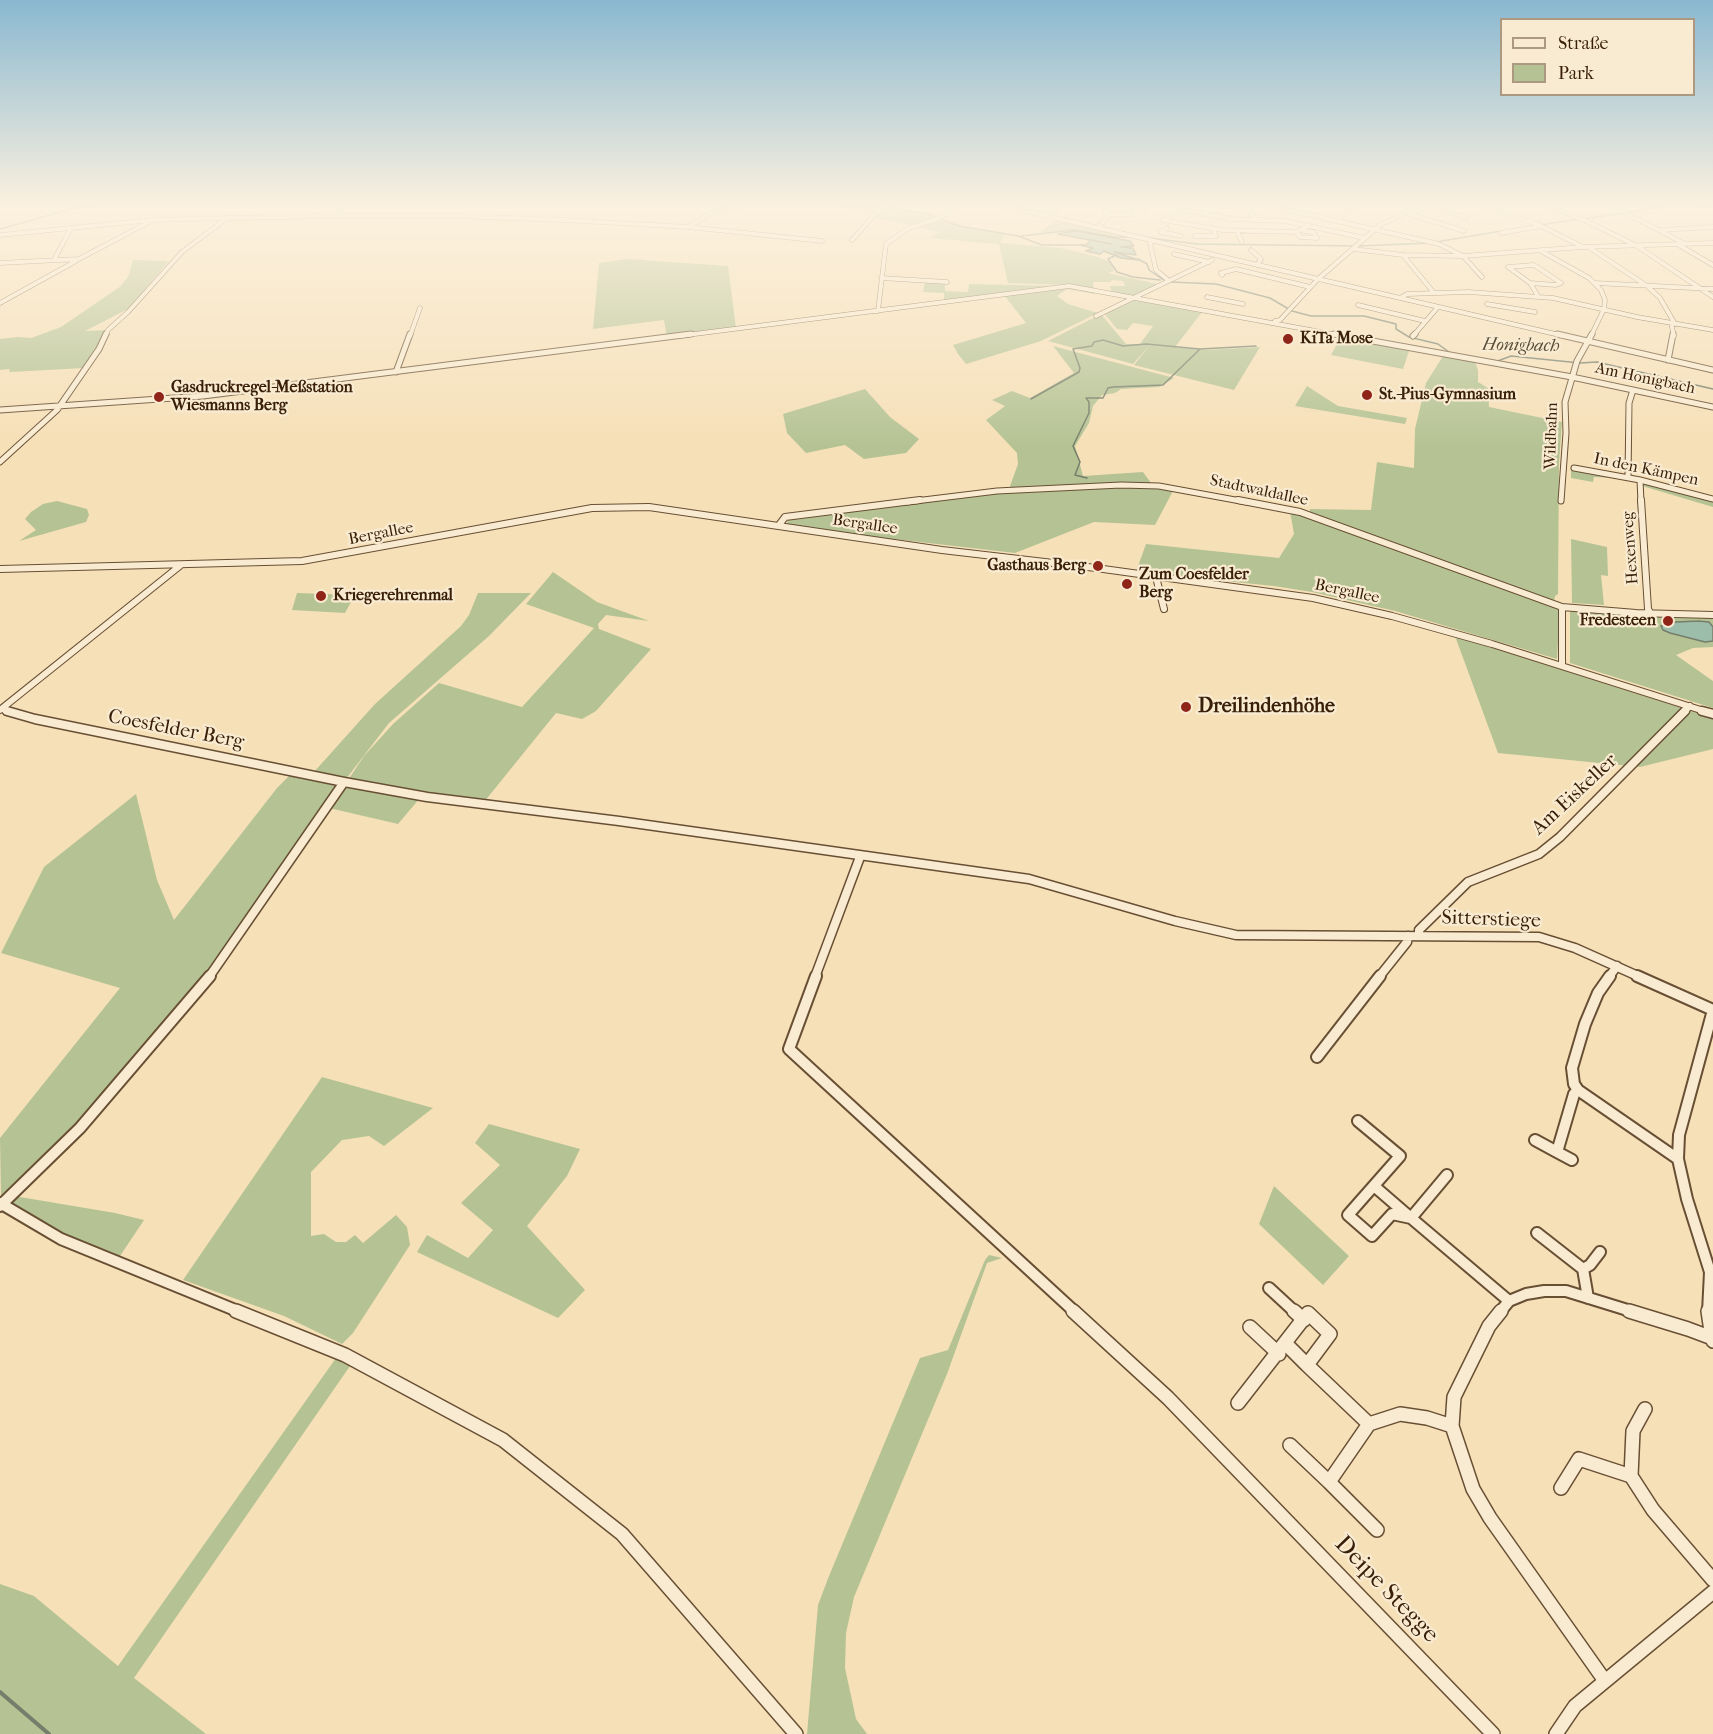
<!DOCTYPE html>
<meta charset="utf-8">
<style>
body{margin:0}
#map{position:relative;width:1713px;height:1734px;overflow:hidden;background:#f6e0b8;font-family:"IM FELL French Canon",serif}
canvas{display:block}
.legend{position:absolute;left:1500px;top:18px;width:195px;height:78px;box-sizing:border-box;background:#f9ebd1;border:2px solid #ac9981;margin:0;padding:8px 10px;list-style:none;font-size:18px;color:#391f08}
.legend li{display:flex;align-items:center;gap:12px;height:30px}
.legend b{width:30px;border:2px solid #ac9981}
</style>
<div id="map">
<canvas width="1713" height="1734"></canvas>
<ul class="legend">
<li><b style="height:8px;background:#f9ebd1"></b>Straße</li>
<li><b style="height:16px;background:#b5c394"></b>Park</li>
</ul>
</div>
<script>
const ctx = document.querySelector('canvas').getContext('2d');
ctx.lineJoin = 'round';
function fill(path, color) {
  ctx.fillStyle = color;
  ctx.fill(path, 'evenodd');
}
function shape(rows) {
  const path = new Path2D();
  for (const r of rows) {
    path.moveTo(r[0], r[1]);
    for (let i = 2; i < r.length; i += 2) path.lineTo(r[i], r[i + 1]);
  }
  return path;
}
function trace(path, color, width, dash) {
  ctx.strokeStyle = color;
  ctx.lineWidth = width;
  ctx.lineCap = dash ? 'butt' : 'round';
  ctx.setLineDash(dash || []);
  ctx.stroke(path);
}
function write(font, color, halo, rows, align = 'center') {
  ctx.font = font + ' "IM FELL French Canon",serif';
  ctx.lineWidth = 4.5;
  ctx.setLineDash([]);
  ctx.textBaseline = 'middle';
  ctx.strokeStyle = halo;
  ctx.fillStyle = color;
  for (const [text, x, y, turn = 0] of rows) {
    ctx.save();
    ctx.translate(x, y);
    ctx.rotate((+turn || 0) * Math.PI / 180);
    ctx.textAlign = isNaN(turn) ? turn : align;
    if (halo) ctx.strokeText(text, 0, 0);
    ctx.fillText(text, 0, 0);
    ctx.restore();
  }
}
const green = shape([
 [754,203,883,203,874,212,821,205,741,206],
 [882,207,926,214,936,219,914,226,874,218],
 [938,219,972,229,1005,234,1000,243,1061,248,1098,257,1110,262,1114,271,1108,273,1158,284,1133,297,1106,291,1111,291,1110,286,1125,286,1123,281,1112,280,1111,282,1093,282,1094,289,1069,285,1008,283,999,244,929,238,939,232,917,227],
 [1057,219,1133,237,1074,230,1039,233],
 [627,259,728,266,736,328,667,337,664,320,593,329,599,263],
 [133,260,169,261,128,309,85,331,107,330,85,368,9,372,10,369,0,370,0,339,18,337,31,338,61,327,121,286,129,275],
 [925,282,945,283,945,291,968,292,969,284,1059,286,944,302,944,293,923,292],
 [1069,286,1097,291,1094,294,1067,289,1057,296,1068,304,1098,313,1041,341,966,364,958,354,953,345,1026,323,1004,295],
 [1133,299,1203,311,1175,347,1206,350,1260,347,1234,390,1134,365,1150,345,1133,364,1048,341,1101,314,1126,344,1140,344,1153,326,1133,323,1127,330,1117,329,1104,313],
 [1340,338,1409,351,1403,369,1331,355],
 [1053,346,1174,378,1159,387,1121,389,1115,393,1102,395,1093,406,1089,423,1075,446,1083,476,1143,472,1151,483,1009,489,1018,464,1017,453,986,420,1005,406,992,400,1012,391,1030,398,1074,373],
 [1443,356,1475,362,1478,370,1478,382,1488,388,1489,407,1562,422,1559,463,1558,594,1555,596,1554,603,1310,513,1310,509,1371,510,1377,462,1414,468,1415,429,1426,383],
 [1307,386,1338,406,1407,418,1405,424,1295,406],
 [865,389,890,417,919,439,906,453,864,459,845,445,806,453,787,433,783,414],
 [1571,468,1626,477,1713,500,1713,507,1639,485,1639,483,1618,478,1594,477,1593,482,1571,478],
 [1120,486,1174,489,1155,525,1094,522,1015,553,876,537,787,524,788,518,1009,491],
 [57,501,87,509,89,515,86,522,19,541,36,530,25,519,31,512,43,504],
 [1290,511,1560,608,1557,659,1395,611,1312,592,1274,586,1136,572,1146,544,1279,558,1294,534],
 [1571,539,1607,547,1608,576,1601,575,1604,605,1572,603],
 [553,572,597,602,649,621,606,615,598,624,599,629,651,649,596,711,582,719,556,713,484,802,348,780,364,756,393,724,439,683,522,707,594,628,526,604],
 [297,593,355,595,345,613,292,610],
 [478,593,531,593,489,636,389,723,346,779,314,772,375,704,461,626,469,615],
 [1570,611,1655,618,1656,615,1713,618,1713,627,1709,622,1676,622,1670,633,1705,642,1713,641,1713,647,1693,648,1676,655,1713,681,1713,708,1570,663],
 [1455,636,1713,718,1713,749,1640,767,1498,753],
 [293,772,342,783,215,967,80,1126,1,1196,0,1138,120,988,1,953,44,867,136,794,157,880,174,920,277,788],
 [346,785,420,798,398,824,329,808],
 [322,1077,433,1108,384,1146,369,1136,342,1140,311,1172,311,1236,324,1234,336,1242,346,1242,355,1235,363,1243,396,1215,407,1227,410,1245,353,1333,342,1344,284,1316,183,1280],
 [489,1124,580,1149,567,1176,527,1226,585,1290,558,1318,417,1252,427,1235,468,1258,493,1230,461,1203,500,1165,475,1143],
 [1274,1186,1349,1256,1323,1285,1259,1224],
 [14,1196,115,1213,144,1220,120,1256,54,1231,8,1204],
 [989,1255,1002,1258,987,1263,947,1374,854,1597,846,1633,845,1668,856,1719,867,1734,807,1734,818,1605,829,1576,920,1358,948,1350,985,1260],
 [336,1358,350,1366,134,1678,206,1734,0,1734,0,1584,34,1596,118,1666]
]);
const water = shape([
 [1076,231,1130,241,1134,246,1121,247,1133,248,1136,255,1114,252,1139,260,1121,258,1104,251,1100,254,1086,251,1093,248,1080,245,1086,245,1091,240,1111,244,1058,234,1076,231],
 [1698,621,1709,622,1713,627,1713,641,1705,642,1670,633,1663,630,1661,626,1676,622,1698,621]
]);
const streamFar1 = shape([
 [856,203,927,214,960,226,1018,236,1042,245,1083,245],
 [1584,219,1669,206,1713,207],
 [0,229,75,208,143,203],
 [1516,229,1578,219],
 [1021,236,1074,230,1116,237,1134,237],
 [1143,237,1197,244,1359,246,1430,243],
 [1436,242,1501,231],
 [1116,255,1108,259,1117,272,1133,277,1160,280],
 [1138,259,1147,264,1149,270,1165,281],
 [1171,282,1216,284,1270,298,1292,311,1311,316,1364,316,1396,324,1396,329,1409,337,1438,344,1449,352],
 [1495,362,1511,356,1580,363,1597,362,1713,389],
 [1031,399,1079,372,1080,368,1073,349,1092,346,1094,342,1103,340,1123,346,1146,344,1200,349],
 [1087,478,1075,475,1080,462,1073,446,1089,413,1089,402,1086,398,1103,398,1108,388,1113,387,1163,385,1200,349,1256,346]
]);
const stream = shape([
 [0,1692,49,1734]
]);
const minorFar5 = shape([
 [347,203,337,216,456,216,565,220,688,227,822,241],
 [991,203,1564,336],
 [1257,203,1439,244,1463,256,1482,277],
 [1392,203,1418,209],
 [1476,203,1537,224,1583,247],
 [1540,203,1584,220,1637,246,1713,297],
 [1607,203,1685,244],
 [1219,206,1248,207,1255,219],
 [1434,206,1466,218],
 [1180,209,1231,219,1285,221,1365,238],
 [1295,211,1305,203],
 [1406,213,1464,231],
 [1107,214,1131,214,1129,208,1145,208],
 [1043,215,1063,205],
 [1163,220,1222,230,1296,232,1309,226],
 [1163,220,1190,203],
 [1338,220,1356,203],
 [688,227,711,213,750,203],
 [1098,228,1107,217,1103,203],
 [1167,228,1161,232,1181,236],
 [1660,230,1713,227],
 [1237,231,1242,242],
 [1296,232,1300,237,1317,238,1313,232,1304,231],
 [1501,233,1541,226],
 [0,235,152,220,226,218],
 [1195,236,1216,236,1213,229],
 [852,240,885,203],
 [1152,241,1150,243,1156,270,1168,280],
 [1677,244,1713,265],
 [1590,248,1647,286,1660,298,1675,324],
 [1353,249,1403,255,1463,256,1583,247,1713,243],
 [1251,250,1261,259,1257,265],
 [1541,251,1589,278,1601,290,1605,300,1604,309,1591,336],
 [1174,254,1209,262],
 [1403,255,1434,293],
 [54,260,71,228],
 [0,263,79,259,149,222],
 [1534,265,1561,283,1556,285,1530,283,1508,267,1534,265],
 [1222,275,1221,273,1236,269,1310,287],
 [881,278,947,282],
 [1530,283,1538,296],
 [1595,283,1713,289],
 [1207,297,1243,304],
 [1400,298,1407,294,1468,292,1553,298,1637,317,1713,330],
 [0,303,76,261],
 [1487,304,1535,312],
 [1358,305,1425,321],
 [878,311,886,244,907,229,942,217,963,203],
 [1096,316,1212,260],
 [1275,321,1280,320,1318,279,1380,225,1405,213,1446,203],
 [1671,323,1674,336],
 [105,336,108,330,128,312,182,252,227,218,337,216],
 [410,336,420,308],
 [679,336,1069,286,1343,336],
 [1413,336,1438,307]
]);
const minorFar4 = shape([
 [1334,334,1572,377,1713,407],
 [1557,334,1713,370],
 [1413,336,1415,334],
 [1668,360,1673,334],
 [396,372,410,334],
 [0,410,203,396,691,334],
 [0,462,57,410,99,349,106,334],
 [1574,468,1640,480,1713,499],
 [1628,477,1629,403,1633,390],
 [1640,480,1641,502],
 [1561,501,1566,433,1565,402,1577,361,1592,334],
 [907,502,997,491,1121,485,1159,486,1246,502]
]);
const minorFar3 = shape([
 [1238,500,1300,512,1562,607,1636,613,1713,615],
 [1641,500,1648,609,1651,614],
 [779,525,785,517,920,500],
 [0,569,302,561,592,508,649,507,942,550,1096,568,1313,598,1392,616,1492,644,1707,712],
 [1156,577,1164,609],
 [1562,607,1562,665],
 [2,709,12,712],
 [0,710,181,565],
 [1684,712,1690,706]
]);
const minorFar2 = shape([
 [7,711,35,719,344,782],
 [1702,711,1713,714],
 [1419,936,1419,930,1468,882,1539,854,1560,837,1685,711],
 [209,977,344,782,427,797,619,821,1029,879,1175,921,1236,935,1539,937,1575,948,1640,977],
 [815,977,860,857],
 [1379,977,1407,942,1408,936],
 [1609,977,1617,966]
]);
const minorFar1 = shape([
 [816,976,789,1049,1075,1312],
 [1610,976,1598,993,1585,1024,1572,1068,1574,1084,1578,1090,1678,1159],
 [1637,976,1713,1010],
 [1317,1057,1380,976],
 [1358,1121,1400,1156,1348,1215,1372,1236,1392,1214,1411,1218,1374,1186],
 [1535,1140,1557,1152],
 [1572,1160,1557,1152,1574,1094,1578,1090],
 [1447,1175,1411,1218,1509,1301],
 [0,1203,61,1239,240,1312],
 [0,1206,80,1128,210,976],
 [1537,1233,1583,1269],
 [1269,1288,1295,1312],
 [1588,1298,1583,1269,1590,1265,1600,1252],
 [1500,1312,1509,1301,1526,1294,1544,1291,1566,1291,1634,1312],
 [1708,1312,1710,1272,1687,1199,1678,1159,1679,1135,1713,1010]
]);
const minor = shape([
 [236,1311,345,1355,503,1440,622,1534,796,1734],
 [1073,1311,1168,1398,1493,1734],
 [1294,1311,1304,1320],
 [1501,1311,1489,1326,1454,1397,1452,1426,1473,1489,1490,1518,1605,1681],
 [1629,1311,1688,1329,1712,1338,1713,1341],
 [1708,1311,1712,1338],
 [1250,1327,1279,1354],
 [1286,1344,1307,1365],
 [1238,1403,1308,1313,1330,1334,1307,1365,1369,1424],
 [1645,1409,1633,1431,1631,1476,1653,1510,1713,1580],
 [1290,1445,1329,1482],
 [1561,1488,1579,1459,1631,1476],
 [1377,1530,1329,1482,1369,1424,1400,1414,1427,1418,1452,1426],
 [1556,1734,1575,1706,1713,1592]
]);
const markers = [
 [1288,339,6,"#8f2418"],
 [1367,395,6,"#8f2418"],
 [159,397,6,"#8f2418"],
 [1098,566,6,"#8f2418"],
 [1127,584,6,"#8f2418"],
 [321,596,6,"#8f2418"],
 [1668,621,6,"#8f2418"],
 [1186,707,6,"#8f2418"]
];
const farPoinames = [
 ["KiTa Mose",1300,339],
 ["Gasdruckregel-Meßstation",171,388],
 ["Wiesmanns Berg",171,406],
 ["St.-Pius-Gymnasium",1379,395],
 ["Gasthaus Berg",1086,566,"right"],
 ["Zum Coesfelder",1139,575],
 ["Berg",1139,593],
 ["Kriegerehrenmal",333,596],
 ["Fredesteen",1656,621,"right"]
];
const farStreetnames = [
 ["Am Honigbach",1645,379,12],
 ["Wildbahn",1552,436,-88],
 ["In den Kämpen",1646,470,12],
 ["Stadtwaldallee",1259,491,12],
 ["Bergallee",865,525,8],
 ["Bergallee",381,534,-11],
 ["Hexenweg",1631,548,-94],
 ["Bergallee",1347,592,12]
];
const farWaternames = [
 ["Honigbach",1521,346,1]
];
const poiNames = [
 ["Dreilindenhöhe",1198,707]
];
const streetNames = [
 ["Coesfelder Berg",176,730,11],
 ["Am Eiskeller",1575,795,-43],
 ["Sitterstiege",1491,920,2]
];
const nearStreetnames = [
 ["Deipe Stegge",1386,1590,46]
];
fill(green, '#b5c394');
fill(water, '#9dbdab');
trace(water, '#757e6a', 1.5);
trace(streamFar1, '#757e6a', 1.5);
trace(stream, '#757e6a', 4);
trace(minorFar5, '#684f34', 5);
trace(minorFar4, '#684f34', 7);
trace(minorFar3, '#684f34', 8);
trace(minorFar2, '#684f34', 11);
trace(minorFar1, '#684f34', 14);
trace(minor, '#684f34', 16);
trace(minorFar5, '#f9ebd1', 4);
trace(minorFar4, '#f9ebd1', 5);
trace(minorFar3, '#f9ebd1', 6);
trace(minorFar2, '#f9ebd1', 8);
trace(minorFar1, '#f9ebd1', 10);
trace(minor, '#f9ebd1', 13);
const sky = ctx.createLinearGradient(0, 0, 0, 446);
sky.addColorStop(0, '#8ab8d0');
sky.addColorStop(0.46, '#fbf1df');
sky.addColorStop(1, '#fbf1df00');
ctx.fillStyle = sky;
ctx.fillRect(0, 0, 1713, 446);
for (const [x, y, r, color] of markers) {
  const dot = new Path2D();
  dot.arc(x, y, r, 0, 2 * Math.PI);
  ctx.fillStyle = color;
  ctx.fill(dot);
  trace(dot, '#f9ebd1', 2);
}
write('bold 16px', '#391f08', '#f9ebd1', farPoinames, 'left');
write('16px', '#391f08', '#f9ebd1', farStreetnames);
write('italic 18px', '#574e39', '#f9ebd1', farWaternames);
write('bold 20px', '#391f08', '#f9ebd1', poiNames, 'left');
write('20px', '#391f08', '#f9ebd1', streetNames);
write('24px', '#391f08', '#f9ebd1', nearStreetnames);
</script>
